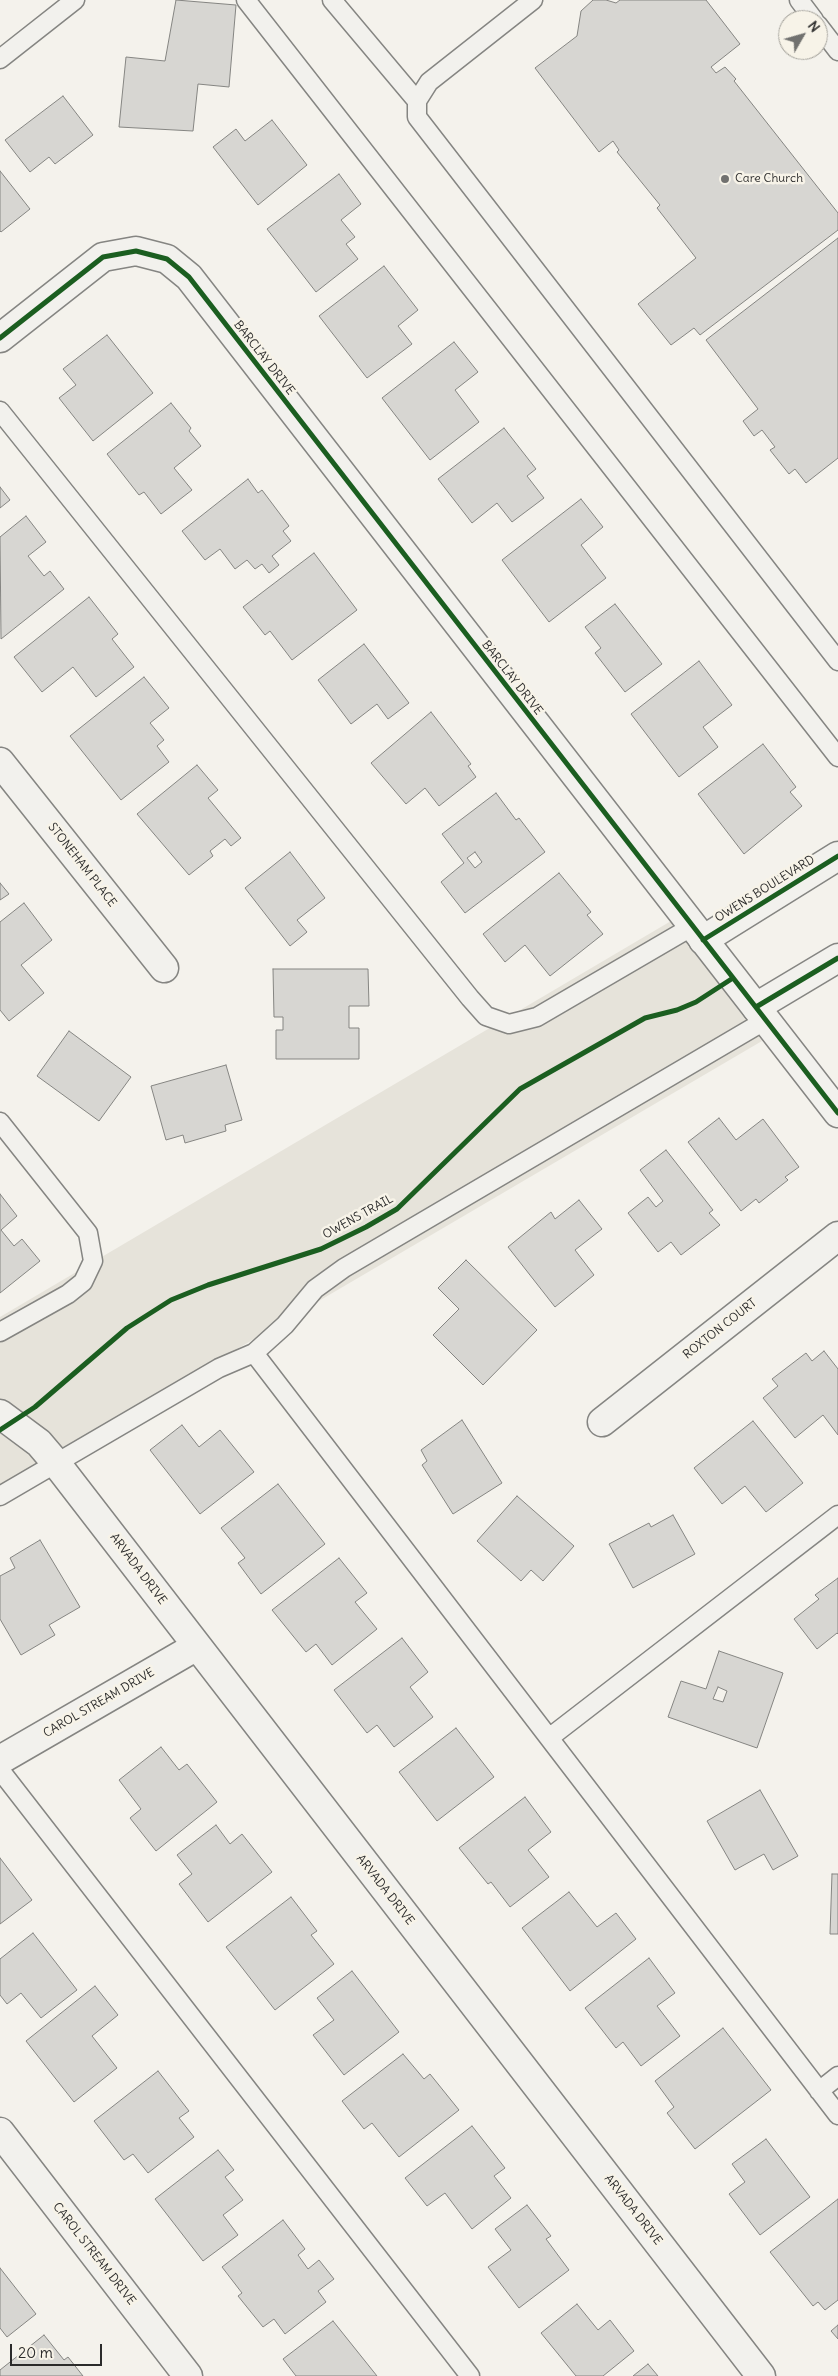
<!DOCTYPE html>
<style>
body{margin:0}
#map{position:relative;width:838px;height:2376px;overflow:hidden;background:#f4f2ec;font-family:Delius,sans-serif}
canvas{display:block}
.north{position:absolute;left:778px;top:10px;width:50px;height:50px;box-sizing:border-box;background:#f7f3e8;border:1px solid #a5a39c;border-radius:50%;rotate:52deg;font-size:14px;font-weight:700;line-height:20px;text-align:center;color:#2b2b2b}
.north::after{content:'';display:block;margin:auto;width:18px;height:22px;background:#71716f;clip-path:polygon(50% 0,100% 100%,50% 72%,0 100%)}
.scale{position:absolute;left:10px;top:2344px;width:92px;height:22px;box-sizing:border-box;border:2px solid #2b2b2b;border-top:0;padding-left:6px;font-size:15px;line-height:18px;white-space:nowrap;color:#2b2b2b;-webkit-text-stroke:4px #f7f3e8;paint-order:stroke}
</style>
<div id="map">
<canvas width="838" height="2376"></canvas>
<div class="north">N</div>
<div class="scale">20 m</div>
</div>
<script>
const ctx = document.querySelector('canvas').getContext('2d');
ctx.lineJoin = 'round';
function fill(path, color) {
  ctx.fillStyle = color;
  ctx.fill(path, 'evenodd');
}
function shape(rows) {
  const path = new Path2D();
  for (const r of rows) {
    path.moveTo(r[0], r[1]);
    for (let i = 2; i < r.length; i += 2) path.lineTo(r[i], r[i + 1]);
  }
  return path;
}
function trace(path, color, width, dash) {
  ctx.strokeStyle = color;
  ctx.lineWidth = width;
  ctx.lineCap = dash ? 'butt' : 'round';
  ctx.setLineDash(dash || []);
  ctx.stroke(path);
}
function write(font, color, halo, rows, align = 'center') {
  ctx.font = font + ' Delius,sans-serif';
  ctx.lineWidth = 5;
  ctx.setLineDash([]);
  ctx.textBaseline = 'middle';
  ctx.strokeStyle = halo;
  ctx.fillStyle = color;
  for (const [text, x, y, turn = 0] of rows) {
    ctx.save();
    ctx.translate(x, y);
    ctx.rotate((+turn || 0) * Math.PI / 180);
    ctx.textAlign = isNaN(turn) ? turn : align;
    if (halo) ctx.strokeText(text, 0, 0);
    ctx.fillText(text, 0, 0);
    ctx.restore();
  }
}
const green = shape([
 [671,921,762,1041,0,1488,0,1317]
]);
const building = shape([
 [176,0,236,5,229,87,198,84,193,131,119,127,126,57,165,61,176,0],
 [593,0,606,0,616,3,620,0,706,0,740,44,711,67,716,73,725,67,736,79,734,81,838,213,838,230,700,335,694,328,671,345,638,304,696,258,657,208,660,205,617,152,619,150,613,141,599,152,535,68,577,36,581,11,593,0],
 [63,96,93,135,55,164,49,157,30,172,5,140,63,96],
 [272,120,307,165,258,205,213,147,236,129,245,141,272,120],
 [0,171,30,209,1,232,0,231,0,171],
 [339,174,361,204,341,220,355,237,346,244,358,259,316,292,267,229,339,174],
 [838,238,838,458,806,483,795,469,789,474,770,450,775,447,762,430,754,436,743,421,758,409,706,340,838,238],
 [384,266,418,310,398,326,412,344,367,378,319,316,384,266],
 [107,335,153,393,93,441,59,398,76,385,63,369,107,335],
 [454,342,478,372,455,390,479,422,430,460,382,398,454,342],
 [171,403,191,428,189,431,201,446,174,468,192,490,161,514,144,492,139,495,107,454,171,403],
 [504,428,536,469,527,476,544,498,512,522,497,503,472,523,438,479,504,428],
 [248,479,258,493,262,490,289,526,283,531,291,541,272,556,279,565,269,573,262,564,255,569,247,560,235,569,220,549,205,560,182,531,248,479],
 [0,487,10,500,0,508,0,487],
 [581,499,603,527,581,545,606,578,549,622,502,560,581,499],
 [26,516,46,542,28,556,44,576,50,571,64,589,1,639,0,537,26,516],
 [314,553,357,610,292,660,270,631,265,635,243,607,314,553],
 [89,597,118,634,112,639,134,667,96,697,73,667,42,692,14,657,89,597],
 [615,604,662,664,625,692,595,653,601,648,585,627,615,604],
 [364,644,409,703,388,719,377,704,351,724,318,680,364,644],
 [699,661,732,705,703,727,718,747,679,777,631,714,699,661],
 [144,677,169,708,150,723,164,740,157,746,169,762,121,800,70,736,144,677],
 [431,712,471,764,468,766,476,777,439,806,425,788,406,804,371,763,431,712],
 [763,744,796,787,790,792,802,806,744,854,698,794,763,744],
 [197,765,218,790,208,798,241,838,231,846,225,839,210,851,213,856,189,875,137,814,197,765],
 [496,793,516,820,519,818,545,852,465,913,441,882,464,863,442,834,496,793],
 [475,852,482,862,475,868,467,858,475,852],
 [290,852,325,898,297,920,307,932,290,946,245,888,290,852],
 [559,873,591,912,587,915,603,934,550,976,525,945,505,962,483,934,559,873],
 [0,883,9,894,0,900,0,883],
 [24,903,52,940,21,965,44,993,9,1021,0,1010,0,922,24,903],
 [273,969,368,969,369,1006,349,1006,349,1028,359,1028,359,1059,276,1059,276,1030,283,1030,283,1017,274,1017,273,969],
 [69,1031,131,1077,99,1121,37,1076,69,1031],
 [226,1065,242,1120,225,1125,226,1131,185,1143,183,1135,166,1140,151,1086,226,1065],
 [719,1118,736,1140,763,1119,799,1167,785,1177,788,1180,759,1203,756,1199,741,1211,688,1142,719,1118],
 [666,1150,713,1210,709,1213,720,1225,681,1255,671,1242,658,1252,628,1213,648,1197,656,1207,663,1201,640,1170,666,1150],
 [0,1194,17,1216,1,1230,14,1246,22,1239,40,1261,0,1293,0,1194],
 [579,1200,602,1229,575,1250,594,1275,555,1307,508,1247,551,1212,555,1219,579,1200],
 [466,1260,537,1330,483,1385,433,1335,459,1309,438,1288,466,1260],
 [824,1351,838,1369,838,1435,823,1415,795,1438,763,1398,778,1386,772,1379,806,1353,812,1361,824,1351],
 [462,1420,502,1483,453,1514,422,1465,427,1461,421,1450,462,1420],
 [753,1421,803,1483,766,1512,745,1486,722,1504,694,1468,753,1421],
 [182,1425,199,1447,220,1430,254,1472,200,1514,150,1450,182,1425],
 [278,1484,325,1544,261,1594,238,1563,245,1558,221,1528,278,1484],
 [517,1496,574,1546,543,1581,531,1570,521,1581,477,1541,517,1496],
 [673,1515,695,1554,633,1588,609,1544,649,1523,651,1527,673,1515],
 [40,1540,80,1607,49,1625,55,1635,21,1655,0,1619,0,1576,15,1568,10,1558,40,1540],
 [339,1558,367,1593,355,1602,377,1629,332,1665,316,1644,306,1652,272,1610,339,1558],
 [838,1578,838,1634,837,1633,817,1649,794,1619,819,1599,815,1595,838,1578],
 [402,1638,428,1672,410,1687,433,1717,394,1747,377,1725,367,1733,334,1690,402,1638],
 [719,1651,783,1673,757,1748,668,1717,681,1681,706,1689,719,1651],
 [718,1687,727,1691,723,1702,713,1699,718,1687],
 [456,1728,494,1777,437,1821,399,1772,456,1728],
 [161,1747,179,1770,187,1764,217,1802,156,1851,130,1818,141,1809,119,1780,161,1747],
 [760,1790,798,1856,773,1870,764,1854,735,1870,707,1821,760,1790],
 [525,1797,551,1832,528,1850,549,1877,510,1907,491,1882,488,1884,459,1848,525,1797],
 [216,1825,230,1844,242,1834,272,1872,208,1922,179,1884,192,1874,177,1855,216,1825],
 [0,1858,32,1900,0,1924,0,1858],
 [832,1874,838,1874,838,1934,830,1934,832,1874],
 [569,1892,597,1927,616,1913,636,1939,570,1991,522,1928,569,1892],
 [291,1897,317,1931,311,1935,334,1964,275,2010,226,1947,291,1897],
 [33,1933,77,1990,41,2018,21,1993,7,2004,0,1995,0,1959,33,1933],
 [649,1958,675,1993,657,2006,680,2036,641,2066,623,2042,616,2048,585,2008,649,1958],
 [352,1971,399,2032,344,2075,313,2035,334,2020,317,1998,352,1971],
 [95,1986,118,2015,92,2036,117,2068,74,2102,26,2041,95,1986],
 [723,2028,771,2090,695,2149,667,2113,674,2107,655,2081,723,2028],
 [403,2054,424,2079,430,2074,459,2110,399,2157,372,2123,364,2129,342,2101,403,2054],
 [158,2071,189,2111,179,2118,194,2137,148,2173,133,2154,124,2160,94,2121,158,2071],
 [472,2126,505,2168,494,2176,511,2198,472,2229,445,2193,427,2206,405,2178,472,2126],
 [766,2139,810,2197,760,2235,729,2194,745,2182,732,2164,766,2139],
 [218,2150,234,2170,225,2177,243,2200,223,2215,238,2235,203,2261,155,2199,218,2150],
 [838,2199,838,2300,825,2310,818,2302,813,2306,770,2252,838,2199],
 [527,2205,551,2236,546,2239,569,2270,519,2308,488,2267,511,2250,495,2229,527,2205],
 [283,2220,305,2249,298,2255,308,2269,319,2260,334,2279,318,2291,326,2302,285,2334,274,2319,263,2327,238,2296,242,2293,222,2267,283,2220],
 [0,2268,36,2314,7,2337,0,2328,0,2268],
 [577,2304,598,2330,610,2320,634,2351,603,2376,576,2376,541,2333,577,2304],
 [333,2321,377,2376,296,2376,283,2359,333,2321],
 [838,2325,838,2339,831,2331,838,2325],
 [44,2335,64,2360,68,2357,83,2376,0,2376,0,2370,44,2335],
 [648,2364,658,2376,633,2376,648,2364]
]);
const service = shape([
 [246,0,838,757],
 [332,0,417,101],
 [533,0,429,82,417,101,417,117,838,661],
 [799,0,814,20],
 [818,25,838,51],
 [0,59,75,0],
 [0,411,470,998,486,1016,509,1024,537,1017,693,926],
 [766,1020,344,1268,315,1289,285,1325,254,1353,838,2115],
 [0,1122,88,1233,93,1261,83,1282,68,1294,0,1332],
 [0,1496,219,1368,254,1353],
 [549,1738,838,1515],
 [0,1770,470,2376],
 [819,2091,838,2076]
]);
const minor = shape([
 [0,338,103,257,136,251,167,259,189,277,838,1113],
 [0,762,164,968],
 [0,1414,39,1443,56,1463,761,2376],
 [602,1422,838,1236],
 [0,1760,197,1646],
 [0,2132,188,2376]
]);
const tertiary = shape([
 [703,940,838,856],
 [756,1007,838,958]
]);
const cycleway = shape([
 [0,338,103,257,136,251,167,259,189,277,838,1113],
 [703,940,838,856],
 [756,1007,838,958],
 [0,1430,35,1407,127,1328,171,1300,208,1285,321,1249,366,1227,397,1209,520,1089,645,1018,677,1010,696,1002,733,978]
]);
const markers = [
 [725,179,5,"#71716f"]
];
const poiNames = [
 ["Care Church",735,179]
];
const streetNames = [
 ["BARCLAY DRIVE",264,358,52],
 ["BARCLAY DRIVE",512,678,52],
 ["STONEHAM PLACE",82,865,52],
 ["OWENS BOULEVARD",765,889,-32],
 ["OWENS TRAIL",358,1217,-29],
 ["ROXTON COURT",720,1329,-38],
 ["ARVADA DRIVE",138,1569,53],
 ["CAROL STREAM DRIVE",99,1703,-30],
 ["ARVADA DRIVE",385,1890,52],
 ["ARVADA DRIVE",633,2210,52],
 ["CAROL STREAM DRIVE",94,2254,52]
];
fill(green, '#e6e3da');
fill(building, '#d7d6d2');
trace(building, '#858582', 1);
trace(service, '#858582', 21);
trace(minor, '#858582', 31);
trace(tertiary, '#858582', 31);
trace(service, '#f2f1ed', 18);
trace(minor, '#f2f1ed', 28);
trace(tertiary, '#f2f1ed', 28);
trace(cycleway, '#1b5e20', 5);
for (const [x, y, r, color] of markers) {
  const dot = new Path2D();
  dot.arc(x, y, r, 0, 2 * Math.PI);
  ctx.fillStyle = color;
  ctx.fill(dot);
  trace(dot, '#f7f3e8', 2);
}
write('12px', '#2b2b2b', '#f7f3e8', poiNames, 'left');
write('12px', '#2b2b2b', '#f7f3e8', streetNames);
</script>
